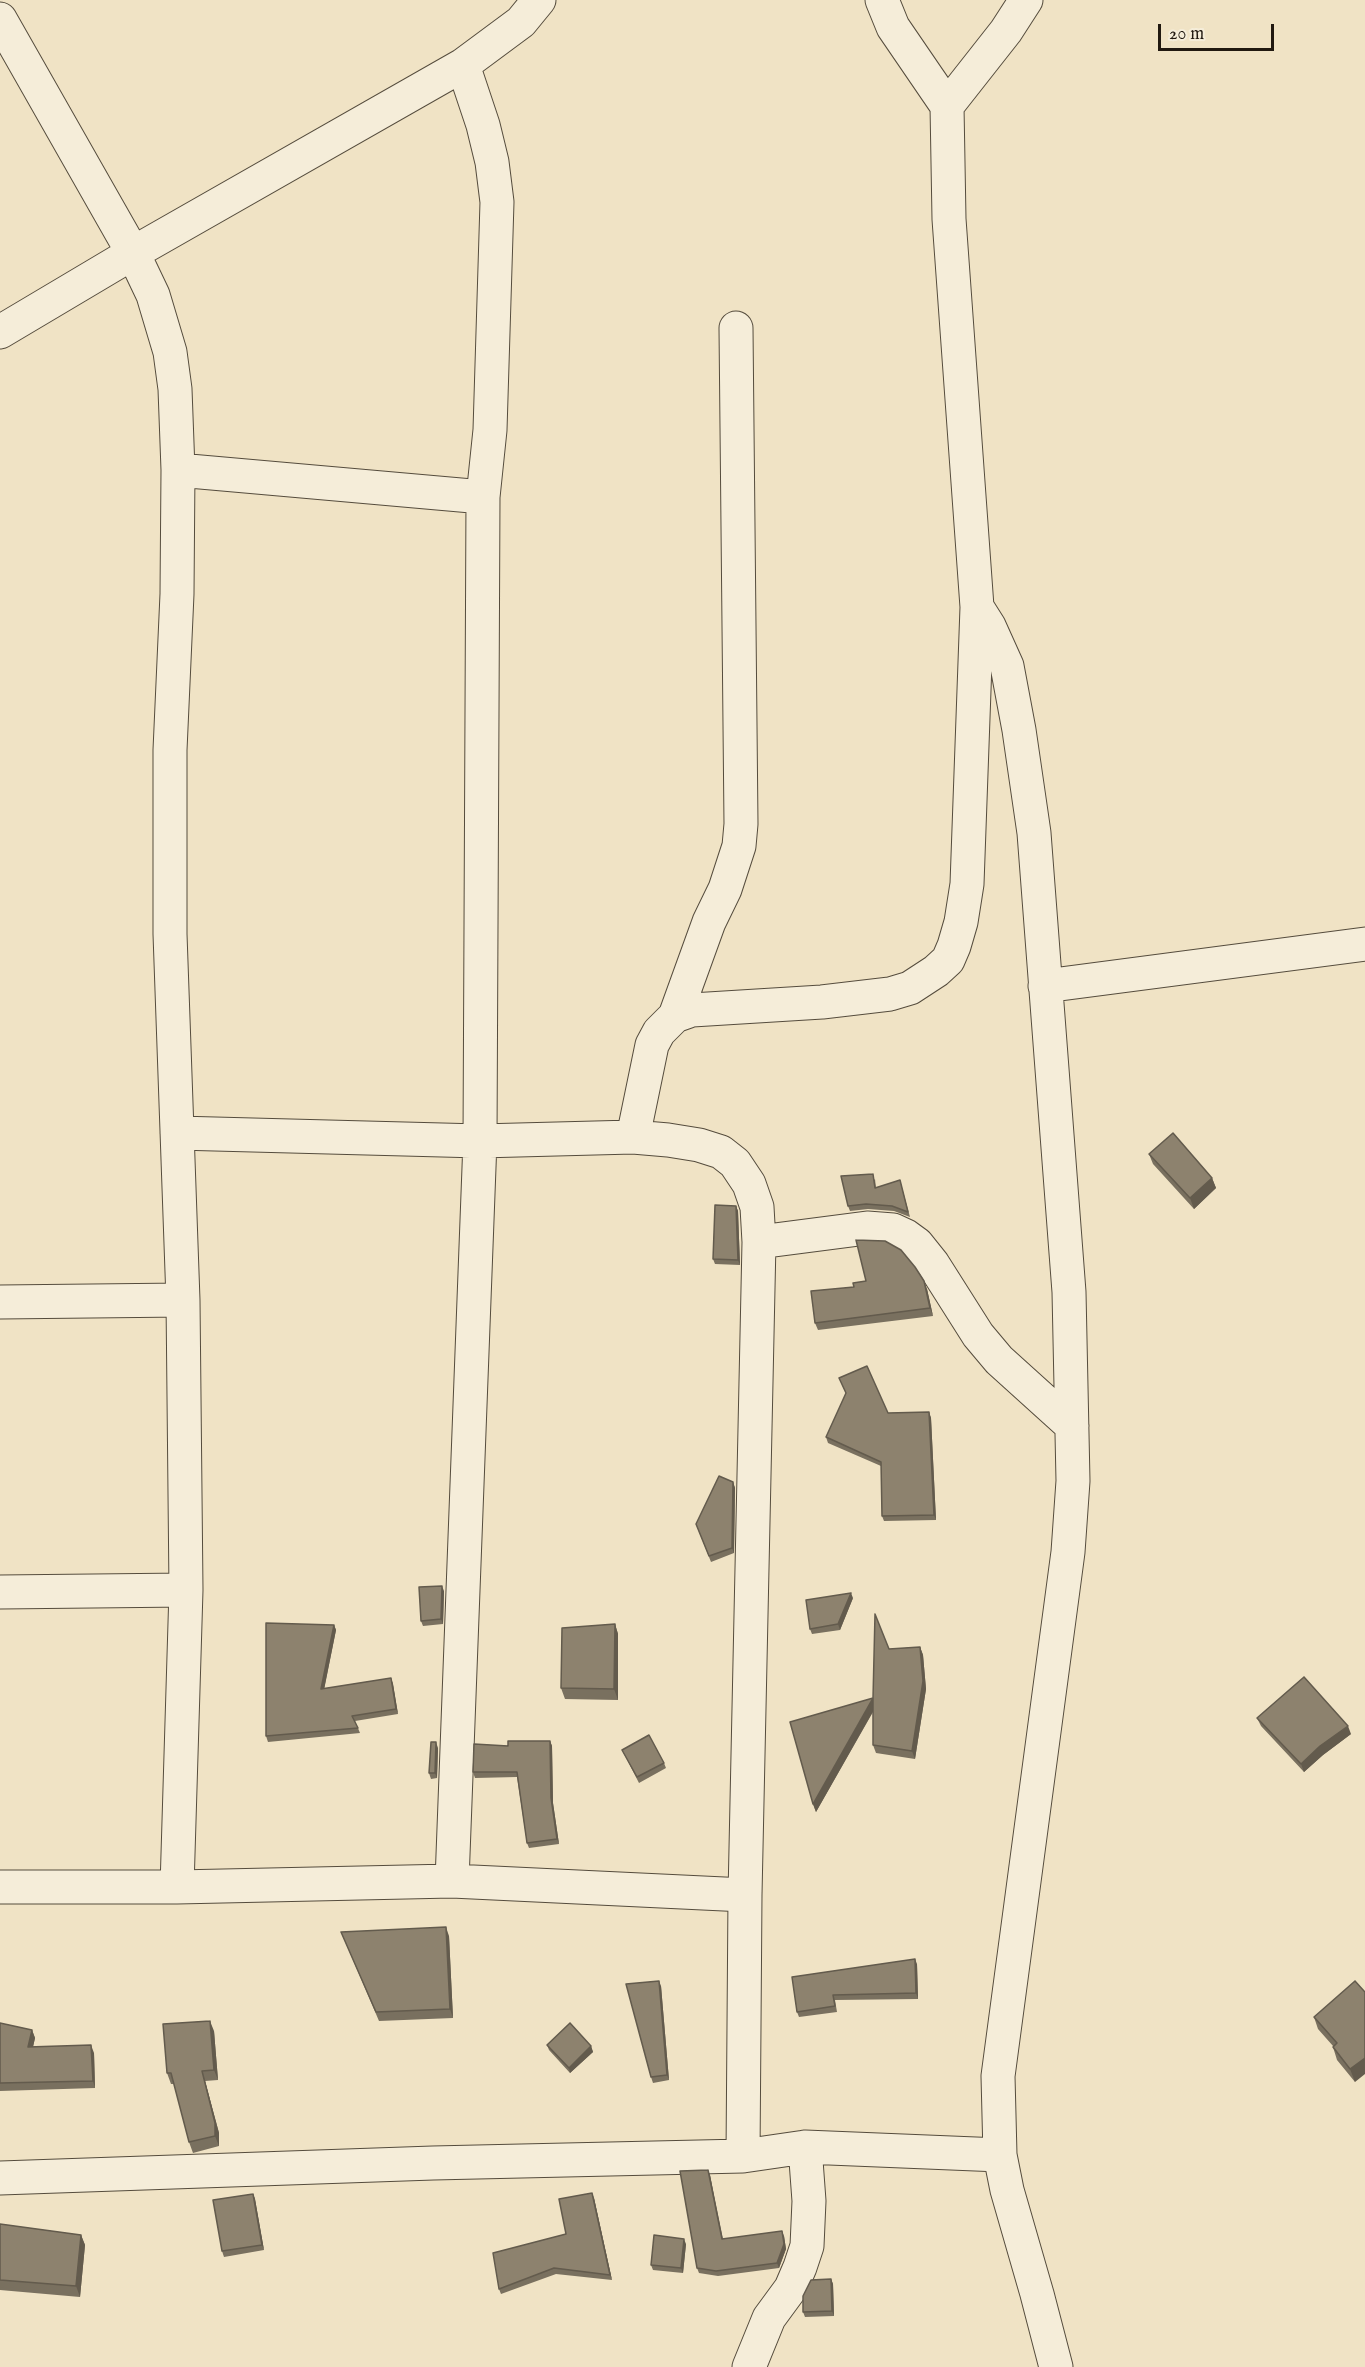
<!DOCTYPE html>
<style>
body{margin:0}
#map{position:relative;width:1365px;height:2367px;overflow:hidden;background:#f0e3c5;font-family:"IM FELL English",serif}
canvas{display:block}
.scale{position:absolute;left:1158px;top:24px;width:116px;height:27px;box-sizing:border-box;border:3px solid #211910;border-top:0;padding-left:8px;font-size:18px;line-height:21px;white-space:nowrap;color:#211910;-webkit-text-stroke:4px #f5edd9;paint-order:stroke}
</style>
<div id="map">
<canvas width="1365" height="2367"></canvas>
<div class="scale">20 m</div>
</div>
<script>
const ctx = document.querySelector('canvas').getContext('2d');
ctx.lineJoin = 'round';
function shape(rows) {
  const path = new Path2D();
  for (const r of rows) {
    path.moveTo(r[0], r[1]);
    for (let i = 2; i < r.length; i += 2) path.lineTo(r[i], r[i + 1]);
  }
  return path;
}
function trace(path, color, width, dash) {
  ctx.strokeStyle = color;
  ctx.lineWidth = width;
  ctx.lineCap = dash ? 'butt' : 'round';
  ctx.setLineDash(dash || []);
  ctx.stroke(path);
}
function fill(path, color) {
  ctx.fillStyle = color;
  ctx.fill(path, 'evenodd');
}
const minor = shape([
 [0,19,133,253,153,295,170,352,175,389,178,470,177,594,170,750,170,934,183,1300,186,1590,177,1887],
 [947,106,1006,31,1026,0],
 [0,332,133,253,463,65,521,22,539,0],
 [178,470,483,497],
 [977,607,989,626,1007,666,1019,730,1034,833,1069,1292,1073,1481,1068,1552,998,2076,1000,2155,1007,2190,1037,2294,1056,2367],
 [1045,986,1365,944],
 [675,1016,709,922,725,889,739,846,741,824,736,328],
 [177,1133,480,1141,633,1137,668,1140,699,1145,721,1152,735,1163,749,1184,757,1207,759,1242,745,1895,743,2156],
 [633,1137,652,1045,659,1032,675,1016,692,1010,822,1002,890,994,910,988,936,971,948,960,954,946,961,922,967,884,977,607,949,219,947,106,893,27,882,0],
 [759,1242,867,1228,893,1230,906,1236,917,1244,933,1264,978,1335,999,1360,1072,1426],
 [0,1302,183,1300],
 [0,1592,186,1590],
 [452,1881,480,1141,483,497,490,430,497,202,492,162,483,125,463,65],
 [0,1887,177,1887,452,1881,745,1895],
 [0,2178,433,2163,743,2156,805,2147,1000,2155],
 [749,2367,769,2318,791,2288,800,2267,807,2246,809,2201,805,2147]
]);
const wall = shape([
 [1149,1154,1212,1178,1216,1188,1194,1209,1153,1164],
 [875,1179,876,1188,900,1180,910,1217,894,1211,868,1209,850,1211,848,1206],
 [736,1206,738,1211,740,1265,715,1264,713,1259],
 [927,1289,933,1316,818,1330,815,1323],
 [929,1412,931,1418,936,1520,884,1521,882,1516,881,1466,828,1443,826,1437,888,1413],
 [733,1482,735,1488,734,1553,711,1562,696,1524],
 [444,1591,443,1624,423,1626,421,1621],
 [853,1598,840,1630,812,1634,810,1629],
 [615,1624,618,1634,618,1700,565,1699,561,1688],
 [334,1625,336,1630,324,1689,391,1678,393,1684,398,1714,355,1721,360,1733,268,1742,266,1736],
 [920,1647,923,1655,926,1689,915,1759,876,1753,873,1745,873,1712,816,1812,813,1804,873,1698,889,1649],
 [1257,1718,1351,1734,1323,1755,1304,1772,1261,1726],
 [550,1741,552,1746,553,1803,559,1844,529,1848,527,1843,517,1777,475,1778,473,1772,508,1746],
 [438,1748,437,1778,431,1779,429,1773],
 [622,1750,664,1763,666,1768,639,1783],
 [341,1932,449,1936,453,2018,379,2021],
 [917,1964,918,1999,835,2000,837,2012,799,2017,797,2012,792,1977],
 [661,1986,669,2080,653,2083,651,2077],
 [1365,1992,1355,2082,1337,2060,1333,2047,1333,2046,1318,2029,1314,2017],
 [0,2023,32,2030,35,2038,33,2047,94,2053,95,2088,0,2091],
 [214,2031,218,2080,205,2081,219,2133,219,2146,193,2153,189,2142,174,2084,171,2084,167,2073],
 [547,2045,591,2046,593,2052,570,2073,549,2050],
 [708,2170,710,2175,722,2239,784,2236,786,2249,779,2268,718,2276,699,2273,697,2268],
 [253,2194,255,2199,264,2250,224,2257,222,2251],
 [594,2198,612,2280,556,2274,501,2294,499,2289,566,2234],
 [0,2224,81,2235,85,2245,80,2297,0,2290],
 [686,2244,683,2273,653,2270,651,2265],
 [831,2279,833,2284,834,2316,805,2317,803,2312]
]);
const shadedWall = shape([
 [1212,1178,1216,1188,1194,1209,1190,1198],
 [736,1206,738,1211,740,1265,738,1260],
 [924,1281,927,1289,933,1316,930,1308],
 [929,1412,931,1418,936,1520,934,1515],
 [733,1482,735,1488,734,1553,732,1548],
 [442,1586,444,1591,443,1624,441,1619],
 [851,1593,853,1598,840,1630,838,1624],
 [615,1624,618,1634,618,1700,614,1689],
 [334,1625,336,1630,323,1695,321,1689],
 [920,1647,923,1655,926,1689,915,1759,912,1751],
 [391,1678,393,1684,398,1714,396,1709],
 [873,1698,876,1706,816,1812,813,1804],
 [1348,1726,1351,1734,1323,1755,1304,1772,1301,1764,1320,1746],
 [550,1741,552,1746,553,1803,559,1844,557,1839,551,1798],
 [436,1742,438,1748,437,1778,435,1773],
 [446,1927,449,1936,453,2018,450,2009],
 [915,1959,917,1964,918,1999,916,1993],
 [659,1981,661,1986,669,2080,667,2075],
 [210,2021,214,2031,218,2080,214,2070],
 [32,2030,35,2038,31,2055,28,2047],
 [91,2045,94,2053,95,2088,93,2081],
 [591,2046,593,2052,570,2073,569,2068],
 [1365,2058,1365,2074,1355,2082,1350,2069],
 [202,2071,205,2081,219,2133,219,2146,215,2136],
 [708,2170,710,2175,724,2244,722,2239],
 [592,2193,594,2198,612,2280,610,2275],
 [253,2194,255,2199,264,2250,262,2245],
 [782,2231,784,2236,786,2249,779,2268,777,2263],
 [81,2235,85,2245,80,2297,76,2286],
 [684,2239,686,2244,683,2273,681,2268],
 [831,2279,833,2284,834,2316,832,2311]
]);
const building = shape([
 [1173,1133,1212,1178,1190,1198,1149,1154,1173,1133],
 [873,1174,875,1188,900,1180,908,1212,892,1206,866,1204,848,1206,841,1176,873,1174],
 [715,1205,736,1206,738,1260,713,1259,715,1205],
 [856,1240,885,1241,901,1250,915,1267,924,1281,930,1308,815,1323,811,1291,854,1287,853,1283,866,1281,856,1240],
 [867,1366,888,1413,929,1412,934,1515,882,1516,881,1462,826,1437,846,1393,839,1378,867,1366],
 [719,1476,733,1482,732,1548,709,1556,696,1524,719,1476],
 [442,1586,441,1619,421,1621,419,1587,442,1586],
 [851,1593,838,1624,810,1629,806,1600,851,1593],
 [875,1614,889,1649,920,1647,923,1681,912,1751,873,1745,873,1698,813,1804,790,1722,873,1698,875,1614],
 [266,1623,334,1625,321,1689,391,1678,396,1709,352,1716,358,1728,266,1736,266,1623],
 [615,1624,614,1689,561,1688,562,1628,615,1624],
 [1304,1677,1348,1726,1320,1746,1301,1764,1257,1718,1304,1677],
 [649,1735,664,1763,637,1777,622,1750,649,1735],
 [508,1741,550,1741,551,1798,557,1839,527,1843,517,1772,473,1772,474,1744,508,1746,508,1741],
 [431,1742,436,1742,435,1773,429,1773,431,1742],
 [446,1927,450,2009,376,2012,341,1932,446,1927],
 [915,1959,916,1993,833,1995,835,2006,797,2012,792,1977,915,1959],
 [659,1981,667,2075,651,2077,626,1984,659,1981],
 [1355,1981,1365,1992,1365,2058,1350,2069,1333,2047,1337,2043,1314,2017,1355,1981],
 [210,2021,214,2070,202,2071,215,2123,215,2136,189,2142,171,2073,167,2073,163,2024,210,2021],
 [0,2023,32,2030,28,2047,91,2045,93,2081,0,2083,0,2023],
 [570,2023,591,2046,569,2068,547,2045,570,2023],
 [708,2170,722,2239,782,2231,784,2244,777,2263,716,2271,697,2268,680,2171,708,2170],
 [592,2193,610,2275,554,2268,499,2289,493,2253,566,2234,559,2199,592,2193],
 [253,2194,262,2245,222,2251,213,2200,253,2194],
 [0,2224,81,2235,76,2286,0,2280,0,2224],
 [654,2235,684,2239,681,2268,651,2265,654,2235],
 [831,2279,832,2311,803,2312,803,2296,811,2280,831,2279]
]);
trace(minor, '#554c3d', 35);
trace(minor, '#f5edd9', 33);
fill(wall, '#79705f');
fill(shadedWall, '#635b4d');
fill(building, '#8d826e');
trace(building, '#635b4d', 1.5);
</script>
